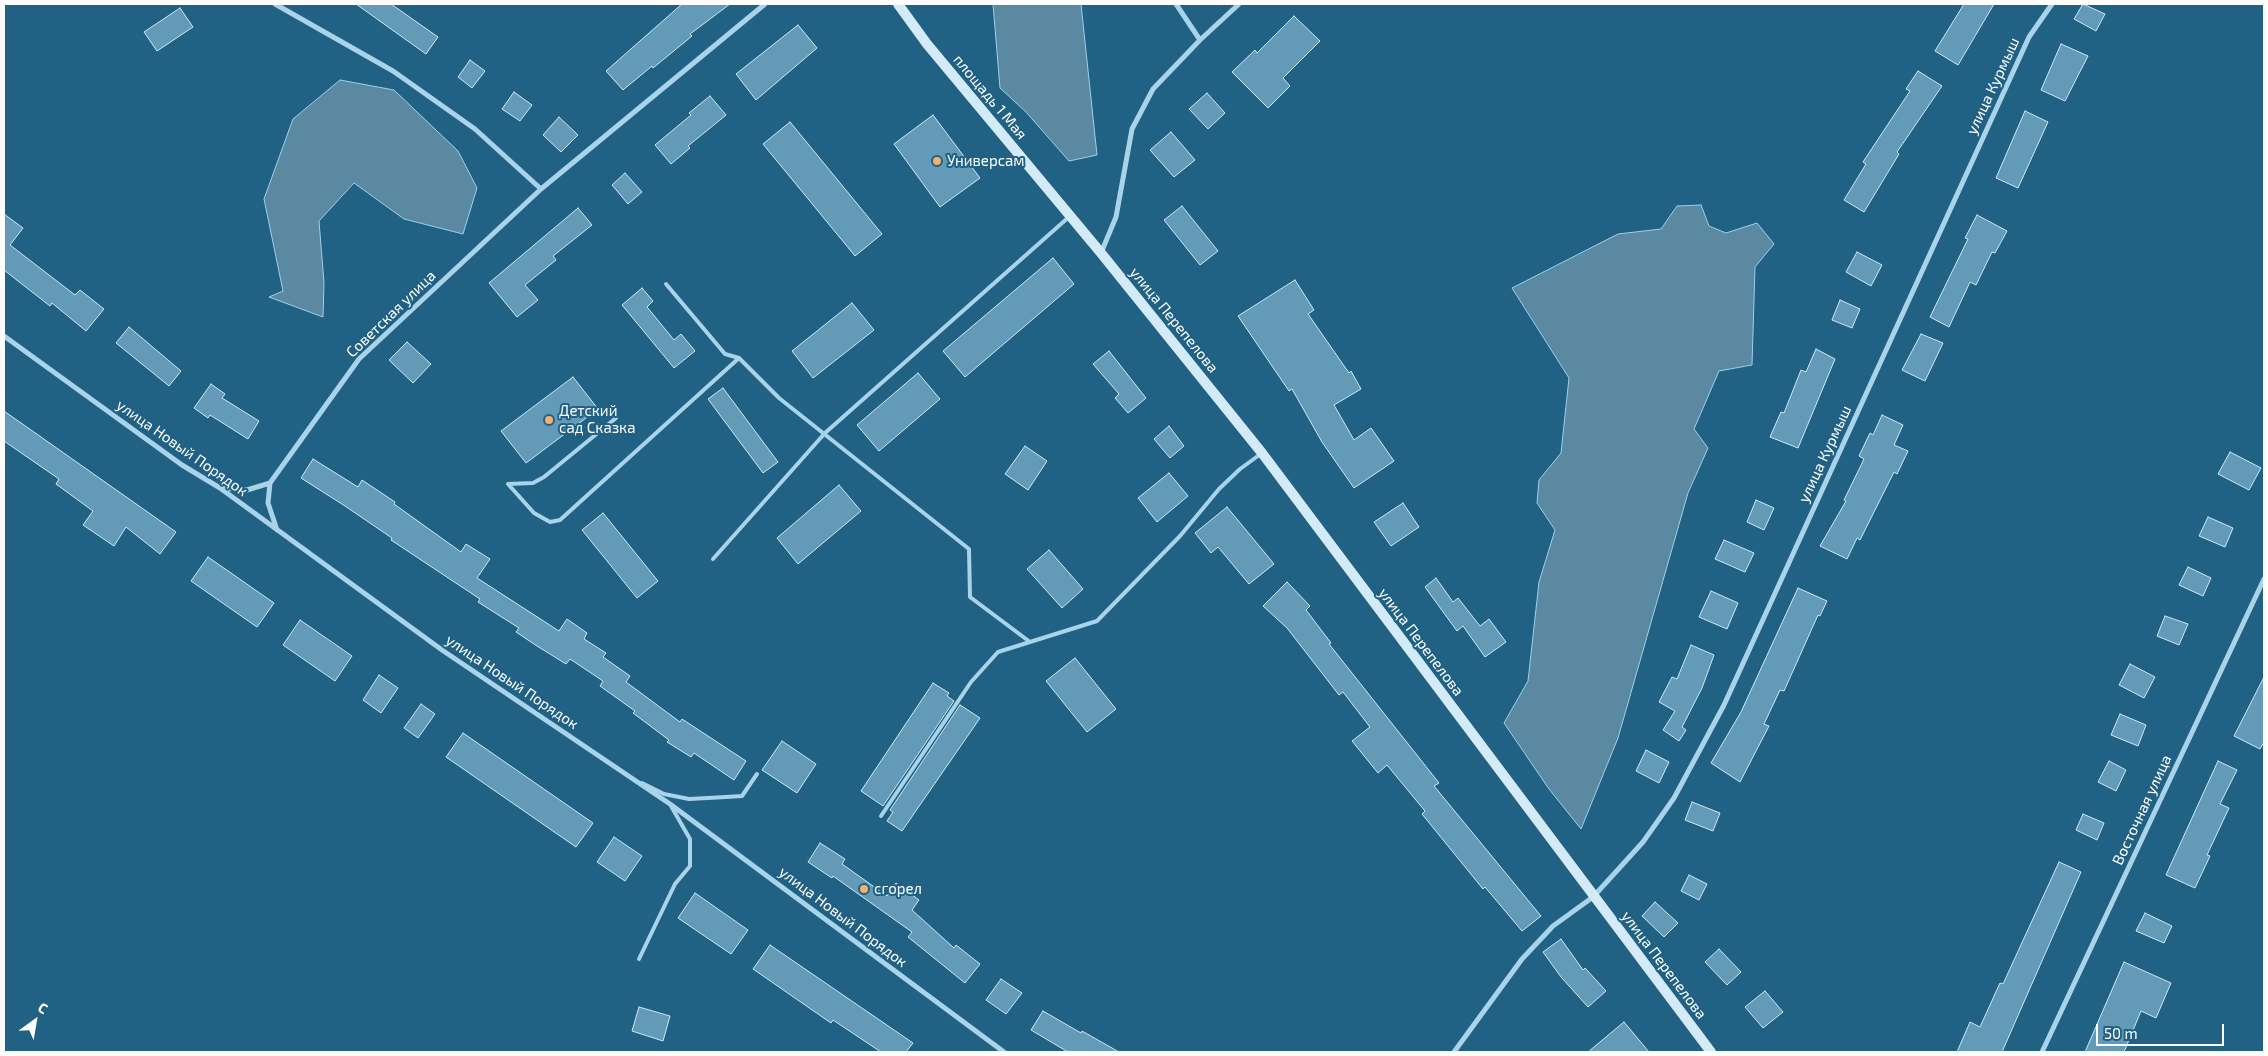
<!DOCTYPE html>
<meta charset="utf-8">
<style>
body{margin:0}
#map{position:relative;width:2268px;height:1056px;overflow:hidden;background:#206184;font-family:"Exo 2",sans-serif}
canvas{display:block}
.frame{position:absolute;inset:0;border:5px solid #fff;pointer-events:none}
.north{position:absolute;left:10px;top:996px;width:50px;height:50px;-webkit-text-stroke:4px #206184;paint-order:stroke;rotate:32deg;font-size:14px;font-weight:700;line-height:20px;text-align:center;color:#fff}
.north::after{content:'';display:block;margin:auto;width:18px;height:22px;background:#fff;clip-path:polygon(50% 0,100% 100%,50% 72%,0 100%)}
.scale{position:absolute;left:2096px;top:1024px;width:128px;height:22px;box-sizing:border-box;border:2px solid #fff;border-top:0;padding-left:6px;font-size:15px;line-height:18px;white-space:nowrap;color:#fff;-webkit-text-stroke:4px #206184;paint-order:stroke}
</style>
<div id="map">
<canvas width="2268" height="1056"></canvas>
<div class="frame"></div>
<div class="north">С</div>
<div class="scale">50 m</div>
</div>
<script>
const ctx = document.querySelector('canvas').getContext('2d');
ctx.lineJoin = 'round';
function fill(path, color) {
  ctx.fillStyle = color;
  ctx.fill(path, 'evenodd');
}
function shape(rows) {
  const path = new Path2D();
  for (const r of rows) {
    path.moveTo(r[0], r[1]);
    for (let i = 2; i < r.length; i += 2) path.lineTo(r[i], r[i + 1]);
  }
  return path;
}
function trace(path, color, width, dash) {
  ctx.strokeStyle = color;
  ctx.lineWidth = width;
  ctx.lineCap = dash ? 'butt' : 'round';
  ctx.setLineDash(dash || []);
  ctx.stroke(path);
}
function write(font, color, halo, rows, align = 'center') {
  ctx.font = font + ' "Exo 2",sans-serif';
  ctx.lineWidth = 4;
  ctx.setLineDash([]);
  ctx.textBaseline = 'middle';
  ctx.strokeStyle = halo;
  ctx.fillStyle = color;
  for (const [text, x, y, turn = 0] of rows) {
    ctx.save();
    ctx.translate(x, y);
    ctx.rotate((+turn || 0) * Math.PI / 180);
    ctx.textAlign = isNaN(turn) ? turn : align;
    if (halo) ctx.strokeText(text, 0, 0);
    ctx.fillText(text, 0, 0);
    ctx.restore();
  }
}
const water = shape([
 [993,4,1081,4,1097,155,1069,161,1026,112,1000,88,993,4],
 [340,80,394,90,458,151,477,188,463,234,404,219,354,183,319,221,324,283,323,317,269,297,283,291,264,199,293,119,340,80],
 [1701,205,1709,226,1726,233,1757,223,1774,244,1755,267,1752,365,1719,371,1694,429,1708,448,1688,493,1618,738,1581,829,1549,789,1504,723,1528,681,1539,582,1555,530,1537,503,1539,480,1561,453,1569,378,1512,288,1618,234,1661,229,1677,206,1701,205]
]);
const building = shape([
 [356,4,391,4,438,37,426,54,356,4],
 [682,4,730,4,690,34,692,36,653,68,652,66,623,90,606,71,682,4],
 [1964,4,1994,4,1958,65,1935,51,1964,4],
 [2083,4,2105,14,2096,31,2074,19,2083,4],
 [180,8,193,27,157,51,144,32,180,8],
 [1294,16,1320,41,1283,78,1290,86,1268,108,1232,72,1255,50,1257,53,1294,16],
 [798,25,817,48,756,100,736,74,798,25],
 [2061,44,2088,56,2065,101,2041,90,2061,44],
 [470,60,485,71,472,88,458,77,470,60],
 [1918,71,1942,86,1897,152,1899,154,1864,212,1844,200,1866,164,1863,162,1910,91,1906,89,1918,71],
 [514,92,532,105,520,121,502,109,514,92],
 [1207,93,1225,113,1208,129,1189,109,1207,93],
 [710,96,726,115,688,146,690,148,671,164,655,145,691,115,689,113,710,96],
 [2025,111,2048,122,2018,188,1996,178,2025,111],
 [933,115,980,178,940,207,894,144,933,115],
 [559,117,578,135,561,152,543,135,559,117],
 [790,122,882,234,855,256,763,144,790,122],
 [1171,132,1195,160,1174,177,1150,150,1171,132],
 [625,173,642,192,628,204,612,185,625,173],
 [1182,206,1218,251,1200,265,1164,220,1182,206],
 [578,208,592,225,553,256,556,260,525,285,538,300,517,317,489,283,578,208],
 [4,214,23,228,10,245,75,295,80,290,104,309,86,331,52,303,50,306,4,270,4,214],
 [1977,215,2007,231,1995,253,1992,252,1976,285,1970,282,1949,327,1930,317,1968,239,1965,238,1977,215],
 [1857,252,1882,265,1871,286,1846,272,1857,252],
 [1053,258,1074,284,965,377,943,351,1053,258],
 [1295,280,1314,310,1308,314,1349,373,1351,371,1361,389,1334,405,1354,440,1371,428,1394,461,1354,488,1322,442,1292,389,1289,391,1238,316,1295,280],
 [642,288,653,301,647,307,674,340,681,334,695,351,674,368,622,305,642,288],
 [1840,300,1860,309,1852,328,1832,320,1840,300],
 [852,303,874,330,813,378,792,351,852,303],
 [129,327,181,371,169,386,116,343,129,327],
 [1921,334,1943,343,1925,381,1902,370,1921,334],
 [407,342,431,364,413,383,389,360,407,342],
 [1816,349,1835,359,1798,448,1770,437,1781,412,1784,413,1801,370,1806,372,1816,349],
 [1109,351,1146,398,1128,413,1115,398,1119,394,1093,364,1109,351],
 [918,373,940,399,879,451,857,425,918,373],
 [573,377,598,409,526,463,501,431,573,377],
 [211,384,225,394,222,398,259,421,248,439,210,415,208,418,194,408,211,384],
 [723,388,778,462,763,473,708,399,723,388],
 [4,411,176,532,160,554,126,527,114,546,83,525,93,511,56,484,59,479,4,441,4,411],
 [1882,415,1903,425,1894,445,1908,451,1897,474,1894,472,1860,540,1857,538,1847,559,1820,546,1846,501,1844,500,1864,459,1859,456,1870,433,1873,435,1882,415],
 [1169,426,1184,446,1170,458,1154,439,1169,426],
 [1025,446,1047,461,1028,490,1005,474,1025,446],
 [2230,452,2261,468,2249,490,2218,474,2230,452],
 [313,459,358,487,362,480,395,502,394,504,461,552,466,544,490,559,477,578,559,631,567,619,587,633,584,639,606,653,603,657,630,676,626,682,680,722,682,719,746,761,734,780,694,753,691,757,667,742,669,740,633,713,635,711,600,686,603,681,570,659,566,664,537,646,516,632,519,628,478,602,480,599,391,540,392,538,345,506,301,478,313,459],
 [1169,473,1188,496,1157,522,1138,498,1169,473],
 [839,485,861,511,798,564,777,538,839,485],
 [1756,500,1774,508,1764,530,1747,522,1756,500],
 [1403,503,1419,527,1391,546,1374,522,1403,503],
 [1227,507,1274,564,1249,584,1218,547,1211,553,1195,533,1227,507],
 [603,513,658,581,637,598,582,530,603,513],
 [2208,517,2233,528,2225,547,2199,536,2208,517],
 [1724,540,1754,553,1745,572,1715,559,1724,540],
 [1049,550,1083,589,1062,608,1027,569,1049,550],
 [208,557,274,603,257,627,191,581,208,557],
 [2188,567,2211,578,2203,596,2179,585,2188,567],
 [1436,578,1453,602,1458,598,1480,626,1489,619,1506,642,1485,657,1463,626,1457,631,1425,587,1436,578],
 [1287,582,1310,606,1306,610,1331,643,1329,644,1439,783,1434,786,1541,916,1522,931,1485,887,1483,889,1422,814,1425,811,1387,765,1378,773,1352,741,1370,727,1343,692,1339,695,1287,628,1263,606,1287,582],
 [1798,588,1827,601,1820,616,1818,615,1784,691,1780,690,1764,724,1769,726,1740,782,1711,763,1741,712,1798,588],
 [1711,591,1738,603,1727,629,1699,617,1711,591],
 [2165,616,2188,624,2179,645,2157,636,2165,616],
 [300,620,352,656,335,681,283,645,300,620],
 [1691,645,1714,655,1702,688,1682,727,1686,730,1679,741,1663,730,1675,711,1659,702,1672,677,1677,679,1691,645],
 [1075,658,1116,709,1087,732,1046,681,1075,658],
 [2130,664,2155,677,2144,698,2119,685,2130,664],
 [379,675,398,688,381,713,363,700,379,675],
 [2264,677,2264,742,2260,749,2234,736,2264,677],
 [933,683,949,693,947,696,954,701,883,806,861,791,933,683],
 [421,704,435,714,418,738,404,728,421,704],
 [960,705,980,718,902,831,887,821,893,812,890,810,960,705],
 [2120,714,2146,725,2138,746,2111,735,2120,714],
 [463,733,593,823,576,847,446,757,463,733],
 [782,741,816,764,797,793,762,770,782,741],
 [1646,750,1669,762,1659,783,1636,771,1646,750],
 [2109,761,2126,770,2116,791,2098,782,2109,761],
 [2218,761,2237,770,2220,804,2229,808,2207,855,2210,856,2195,888,2166,875,2218,761],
 [1692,802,1720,813,1713,831,1685,820,1692,802],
 [2083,814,2104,823,2097,840,2076,830,2083,814],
 [614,837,642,856,625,881,597,862,614,837],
 [820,843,845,859,842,864,887,896,896,883,919,900,912,910,954,948,956,945,980,964,965,983,908,937,912,932,833,876,832,878,808,862,820,843],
 [2059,862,2081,872,2002,1052,1957,1052,1970,1022,1980,1027,2000,983,2003,984,2059,862],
 [1689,875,1707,884,1699,900,1681,891,1689,875],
 [695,893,748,930,731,954,678,918,695,893],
 [1655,902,1678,923,1664,937,1642,916,1655,902],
 [2145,913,2172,926,2164,943,2136,931,2145,913],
 [1561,939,1583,970,1585,968,1606,991,1588,1007,1561,977,1543,952,1561,939],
 [770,945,913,1043,906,1052,881,1052,833,1020,831,1023,753,969,770,945],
 [1719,949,1741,972,1727,985,1705,962,1719,949],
 [2124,962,2171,983,2156,1018,2141,1011,2124,1052,2085,1052,2124,962],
 [1001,979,1022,993,1006,1014,986,1000,1001,979],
 [1765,991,1783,1012,1763,1028,1745,1007,1765,991],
 [639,1007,670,1016,663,1041,632,1031,639,1007],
 [1043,1011,1081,1033,1082,1031,1119,1052,1068,1052,1031,1030,1043,1011],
 [1624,1022,1649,1052,1588,1052,1624,1022]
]);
const lane = shape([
 [666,284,725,354,739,358,779,398,969,549,970,597,1030,642],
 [616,418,544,477,533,483,508,484,534,513,550,522,560,520,739,358],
 [713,559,825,433,1070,216],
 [642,783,664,794,689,799,726,797,742,796,757,774],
 [881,816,971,682,998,652,1097,621,1180,536,1219,489,1240,469,1262,453],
 [639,959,675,884,690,866,690,839,671,806]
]);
const street = shape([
 [275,4,393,71,475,129,541,189],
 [1176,4,1200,40],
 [1101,253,1116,217,1132,129,1153,89,1200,40,1239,4],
 [4,336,182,465,220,488,442,650,670,804,1004,1052],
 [222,488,247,490,270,483],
 [277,530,268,503,270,483,359,359,541,189,765,4],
 [1454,1052,1522,959,1553,926,1593,897,1643,842,1674,798,1724,705,2029,37,2052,4],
 [2042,1052,2264,579]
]);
const secondary = shape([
 [898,4,927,44,1101,253,1262,453,1711,1052]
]);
const markers = [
 [937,161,5,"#f6af69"],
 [549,420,5,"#f6af69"],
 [864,889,5,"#f6af69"]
];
const streetNames = [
 ["улица Курмыш",1993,86,-65],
 ["площадь 1 Мая",990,97,50],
 ["Советская улица",391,314,-44],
 ["улица Перепелова",1174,320,51],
 ["улица Новый Порядок",182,448,35],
 ["улица Курмыш",1825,454,-65],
 ["улица Перепелова",1421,642,53],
 ["улица Новый Порядок",512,682,34],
 ["Восточная улица",2142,810,-65],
 ["улица Новый Порядок",843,917,37],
 ["улица Перепелова",1664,965,53]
];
const poiNames = [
 ["Универсам",947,161],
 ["Детский",559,411],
 ["сад Сказка",559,428],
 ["сгорел",874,889]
];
fill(water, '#5c89a2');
trace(water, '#9cd1ea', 1);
fill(building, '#629ab8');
trace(building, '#cce9f7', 1);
trace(lane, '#a8d3e9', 4);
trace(street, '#a8d3e9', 5);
trace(secondary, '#d3eaf7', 10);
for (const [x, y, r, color] of markers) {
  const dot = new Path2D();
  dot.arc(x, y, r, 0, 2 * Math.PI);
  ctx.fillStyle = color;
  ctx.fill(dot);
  trace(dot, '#206184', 2);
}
write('15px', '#fff', '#206184', streetNames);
write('15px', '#fff', '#206184', poiNames, 'left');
</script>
